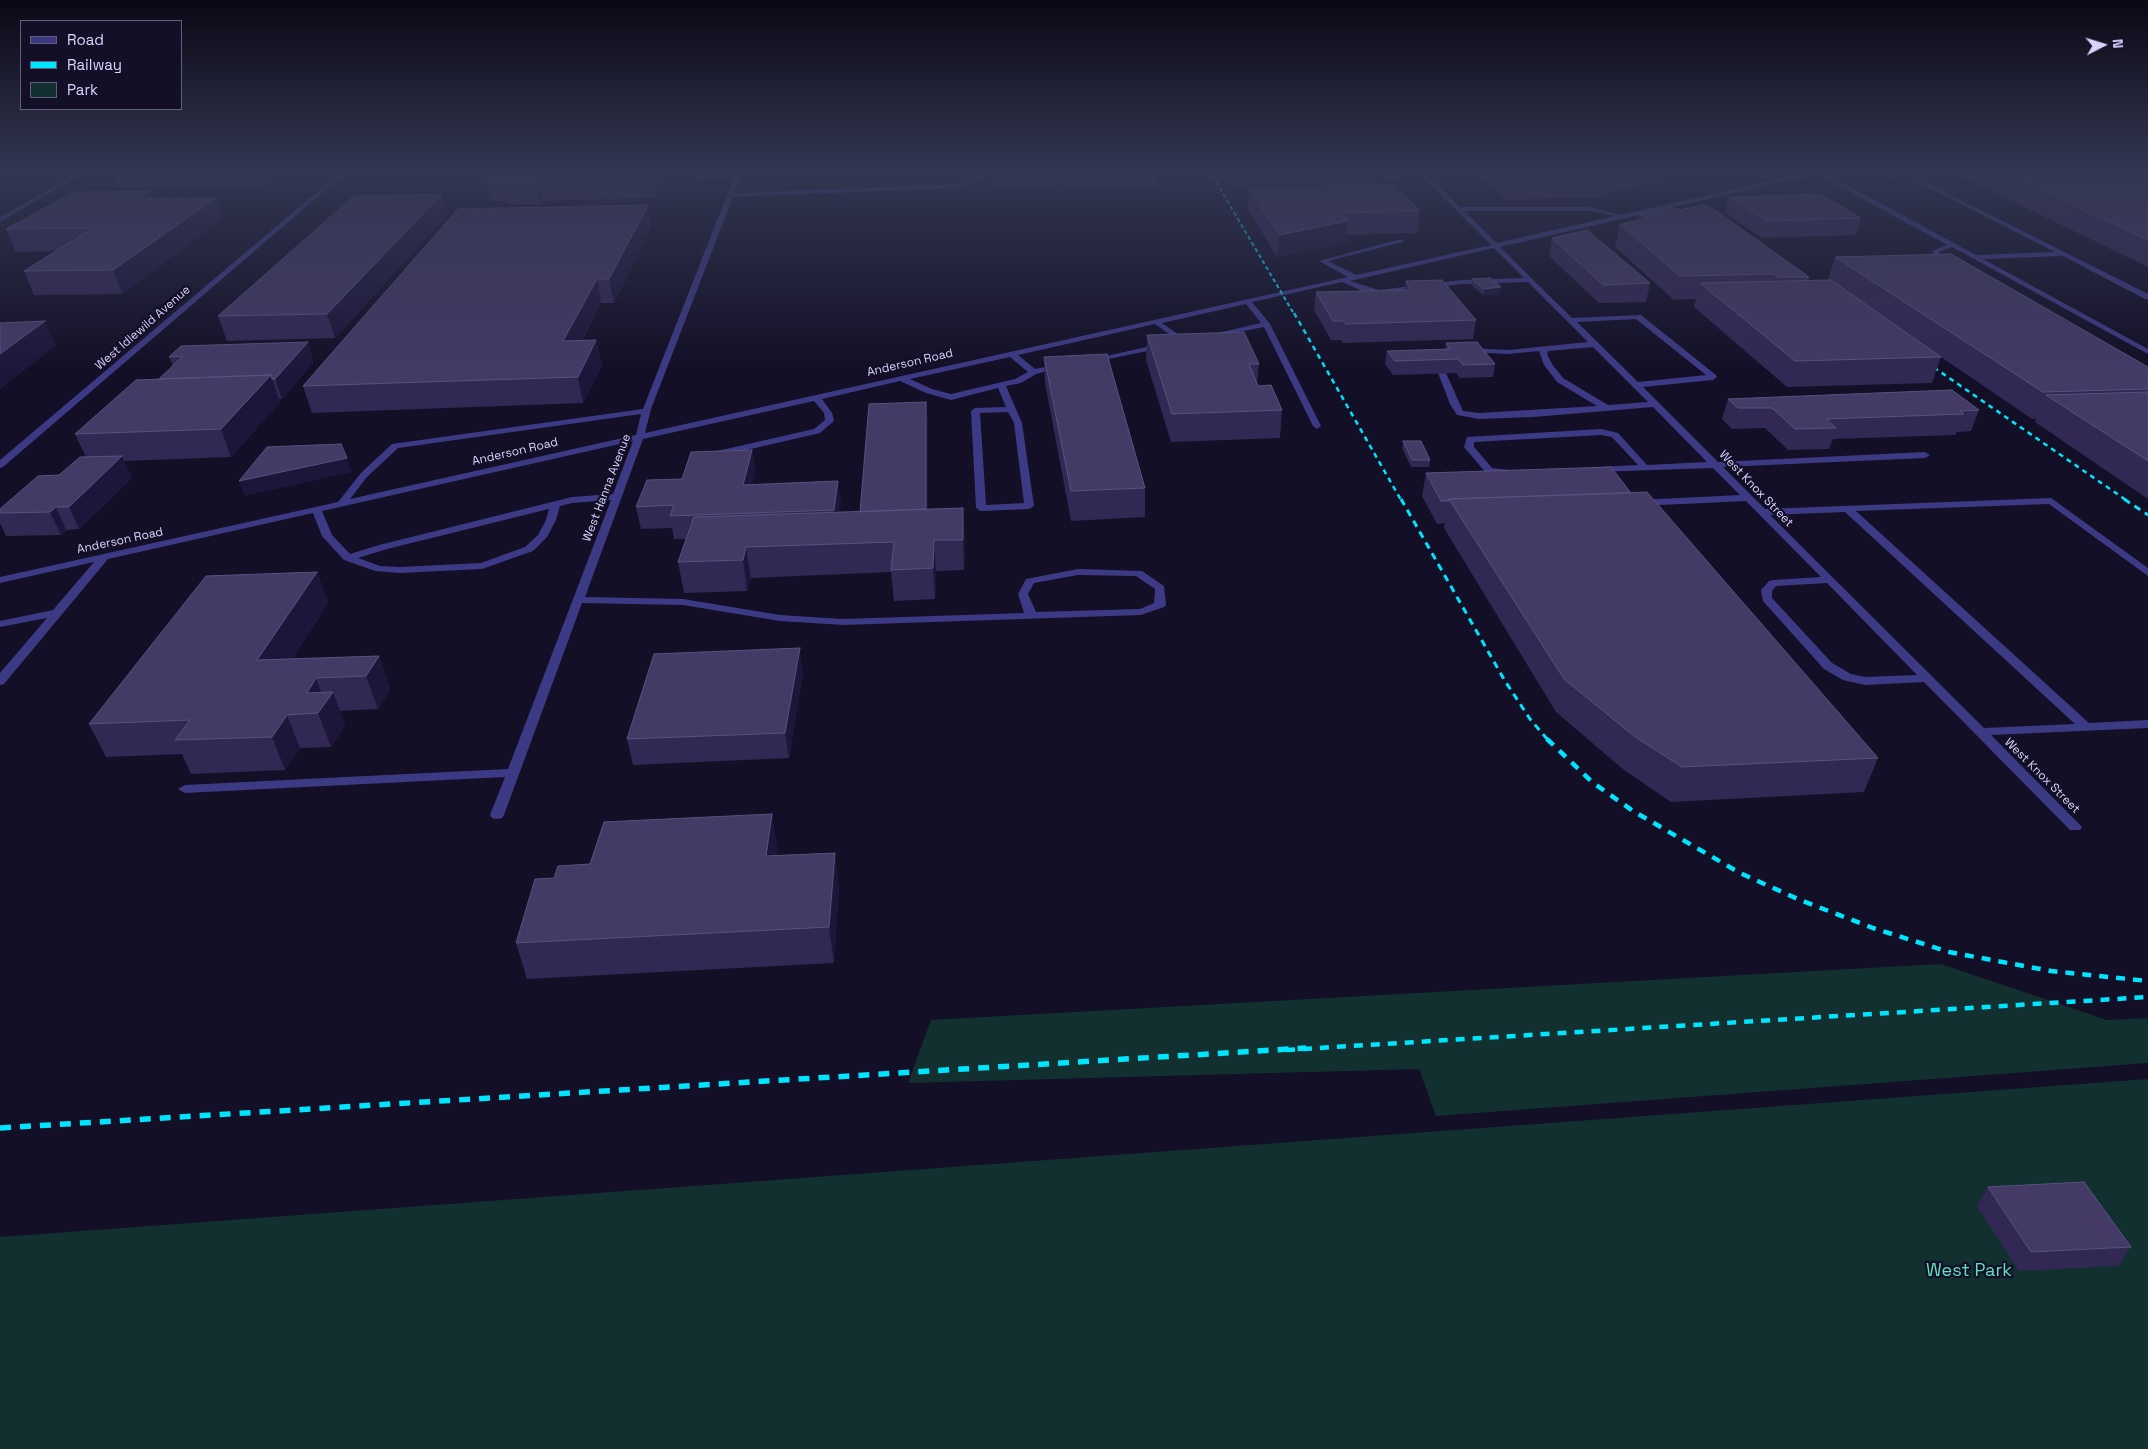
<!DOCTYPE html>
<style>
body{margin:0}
#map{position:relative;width:2148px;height:1449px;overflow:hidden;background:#130f26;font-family:"Space Grotesk",sans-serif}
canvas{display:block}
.legend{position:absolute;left:20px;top:20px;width:162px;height:90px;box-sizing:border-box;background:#130f26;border:1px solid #625e7d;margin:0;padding:6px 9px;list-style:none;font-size:15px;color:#d9d4ff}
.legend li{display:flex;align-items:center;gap:10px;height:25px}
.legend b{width:25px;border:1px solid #625e7d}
.north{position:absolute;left:2078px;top:20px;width:50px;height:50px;-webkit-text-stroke:4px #130f26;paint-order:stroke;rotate:85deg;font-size:14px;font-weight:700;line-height:20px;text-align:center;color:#d9d4ff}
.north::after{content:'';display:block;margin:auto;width:18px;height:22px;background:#d9d4ff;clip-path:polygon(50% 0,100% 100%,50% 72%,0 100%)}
</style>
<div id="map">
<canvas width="2148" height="1449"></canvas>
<ul class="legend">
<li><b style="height:6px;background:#3d3a85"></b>Road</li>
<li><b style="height:6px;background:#00e5ff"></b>Railway</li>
<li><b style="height:14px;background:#12302f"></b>Park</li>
</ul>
<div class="north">N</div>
</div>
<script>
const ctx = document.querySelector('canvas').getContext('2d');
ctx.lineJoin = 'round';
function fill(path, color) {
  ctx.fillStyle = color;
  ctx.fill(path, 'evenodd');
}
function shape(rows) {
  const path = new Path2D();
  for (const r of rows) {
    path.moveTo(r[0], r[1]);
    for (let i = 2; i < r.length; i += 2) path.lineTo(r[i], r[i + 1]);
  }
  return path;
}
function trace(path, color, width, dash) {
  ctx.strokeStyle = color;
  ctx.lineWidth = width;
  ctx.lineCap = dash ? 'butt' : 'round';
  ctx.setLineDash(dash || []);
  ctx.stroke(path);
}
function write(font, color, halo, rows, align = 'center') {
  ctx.font = font + ' "Space Grotesk",sans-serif';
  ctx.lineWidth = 4.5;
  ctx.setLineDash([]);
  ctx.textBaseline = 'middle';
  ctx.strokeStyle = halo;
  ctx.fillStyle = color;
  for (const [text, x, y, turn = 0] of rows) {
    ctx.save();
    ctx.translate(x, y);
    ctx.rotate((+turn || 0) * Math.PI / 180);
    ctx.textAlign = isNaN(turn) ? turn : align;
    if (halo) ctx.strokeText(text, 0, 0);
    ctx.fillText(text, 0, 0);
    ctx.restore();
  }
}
const green = shape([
 [1941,964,2107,1020,2148,1018,2148,1063,1436,1116,1419,1069,908,1083,931,1020],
 [2148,1079,2148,1449,0,1449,0,1237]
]);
const minor = shape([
 [83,170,89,170,0,222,0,217,83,170],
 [343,170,349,170,3,467,0,468,0,460,343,170],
 [695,170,701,170,699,174,736,173,737,170,743,170,734,193,957,184,979,178,982,170,988,170,983,180,957,188,733,197,651,409,645,433,1348,277,1319,261,1401,239,1404,241,1403,242,1328,261,1356,275,1491,245,1416,170,1422,170,1460,207,1591,207,1620,215,1774,180,1743,170,1751,170,1780,179,1816,170,1828,170,1823,172,1976,255,2055,252,1912,179,1917,178,2148,294,2148,299,2145,299,2063,256,1983,259,2148,349,2148,354,1952,247,1939,252,1941,258,1951,264,1945,265,1936,260,1932,251,1947,245,1817,174,1500,247,1572,318,1641,315,1716,375,1717,377,1713,380,1643,387,1718,462,1925,452,1930,455,1925,458,1723,467,1765,509,2051,498,2148,568,2148,576,2049,504,1856,511,2089,723,2148,720,2148,728,1991,735,2082,827,2080,830,2070,830,1924,682,1865,685,1843,680,1824,669,1763,601,1761,590,1769,581,1773,580,1821,577,1746,501,1639,506,1634,503,1639,500,1740,495,1713,468,1594,472,1592,470,1597,467,1638,465,1612,437,1601,435,1474,442,1474,447,1492,468,1510,470,1515,473,1510,476,1486,473,1464,447,1467,437,1601,429,1618,433,1647,465,1707,462,1653,407,1533,417,1479,419,1457,415,1450,404,1438,373,1439,371,1446,373,1463,411,1479,413,1597,406,1557,382,1544,365,1539,351,1508,354,1469,352,1465,350,1469,348,1508,350,1588,342,1528,282,1462,284,1379,294,1365,292,1342,282,1252,302,1270,324,1321,426,1317,429,1313,426,1264,327,1208,338,1204,336,1261,323,1246,304,1162,323,1185,339,1186,341,1182,343,1155,324,1018,355,1035,369,1061,364,1065,366,1036,374,1021,383,1006,386,1022,423,1034,506,1029,509,981,511,976,508,971,411,975,408,1006,407,998,388,951,400,926,393,900,381,822,399,832,413,834,421,820,433,716,457,713,456,713,452,814,429,825,420,824,413,814,401,643,439,585,597,683,599,780,615,843,619,1024,613,1018,594,1026,579,1078,569,1142,571,1164,586,1166,605,1164,607,1141,615,843,625,780,621,683,605,582,603,504,815,502,818,497,819,492,818,490,815,505,777,185,793,178,789,185,785,508,769,611,500,572,503,560,506,556,520,547,537,533,551,482,569,400,573,375,571,344,560,322,536,313,513,108,559,4,684,0,685,0,673,47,618,0,627,0,621,53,610,94,562,0,583,0,577,338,502,361,473,392,444,643,409,734,177,695,178,692,176,695,170],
 [1464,211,1591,211,1615,216,1497,243,1464,211],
 [1494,248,1524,278,1462,280,1379,290,1350,281,1494,248],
 [1636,319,1706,375,1638,382,1577,322,1636,319],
 [1593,347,1648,402,1608,405,1563,378,1552,364,1547,354,1548,351,1593,347],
 [1010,357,1028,372,1015,379,951,394,932,389,910,379,1010,357],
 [1008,412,1014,423,1024,503,986,505,980,413,1008,412],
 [641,414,636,435,350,499,367,477,398,448,641,414],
 [633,441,613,494,572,497,379,545,350,554,332,535,322,511,633,441],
 [549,509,546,520,538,535,525,547,481,563,400,567,380,566,358,558,387,549,549,509],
 [1845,512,2075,724,1984,728,1770,515,1845,512],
 [1078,575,1136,576,1155,589,1154,603,1140,609,1036,612,1028,594,1034,583,1078,575],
 [1827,583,1917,675,1865,677,1851,674,1832,663,1772,598,1772,591,1776,586,1827,583],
 [1915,170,1925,170,1890,178,1887,176,1915,170],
 [1164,343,1168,345,1167,347,1093,362,1089,360,1164,343]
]);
const railFar4 = shape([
 [1209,170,1294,314]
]);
const railFar3 = shape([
 [1294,313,1401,500],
 [1926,362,2126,500]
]);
const railFar2 = shape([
 [1401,499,1505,681,1530,719,1548,740],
 [2124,499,2148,515]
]);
const railFar1 = shape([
 [1547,739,1592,782,1633,811,1740,873,1800,900,1873,928,1949,952,2051,971,2148,981],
 [1286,1050,2148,997]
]);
const rail = shape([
 [0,1128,1306,1048]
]);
const wall = shape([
 [112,170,286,170,262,186,211,186,208,189,191,189,190,187,118,188],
 [495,170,685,170,683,173,671,173,656,198,543,201,540,204,507,204,507,201,490,201,485,181],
 [992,170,1157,170,1156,186,1062,188,1060,181,1055,181,1055,188,993,188],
 [1225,170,1371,170,1370,183,1232,186],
 [1380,170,1394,170,1401,177,1401,182,1388,183,1380,173],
 [1472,170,1669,170,1665,183,1639,184,1638,190,1608,191,1607,197,1506,200],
 [1948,170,2148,170,2148,267],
 [1249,188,1420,211,1417,233,1346,235,1346,243,1277,257,1248,209],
 [442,194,447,215,335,338,227,341,218,316],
 [1729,197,1861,218,1856,235,1762,238,1725,213],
 [153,199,223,219,122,294,34,295,24,271,56,251,16,252,6,229],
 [648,205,651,227,614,303,601,303,582,341,596,340,602,366,583,403,312,413,303,386],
 [1638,214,1809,277,1808,281,1828,280,1835,257,2148,367,2148,499,2035,422,2036,419,2032,419,1941,357,1932,383,1787,387,1694,307,1696,299,1674,300,1615,247,1620,224,1636,221],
 [1552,238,1650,283,1646,302,1599,303,1549,256],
 [1472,279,1500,294,1483,295,1471,285],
 [1406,281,1476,320,1473,339,1343,343,1341,340,1331,340,1314,310,1316,292,1404,290],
 [1147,335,1259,364,1257,384,1258,386,1282,410,1280,438,1171,442,1146,360],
 [1446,343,1495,364,1493,377,1460,378,1456,373,1393,375,1385,364,1387,351,1445,349],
 [181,346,314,362,282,399,279,399,280,402,231,457,124,461,132,478,79,529,66,530,61,535,6,536,0,523,0,509,59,475,86,457,75,434,159,379,173,366,169,357],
 [1044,357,1145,488,1145,517,1071,521,1045,383],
 [1728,399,1979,410,1971,431,1957,432,1955,435,1833,439,1829,449,1788,450,1765,428,1732,429,1722,419],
 [926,402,928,423,928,509,965,538,964,570,936,571,935,599,894,601,891,572,751,578,747,591,684,593,678,562,686,539,674,539,672,528,641,529,636,507,682,479,752,450,755,471,752,484,841,503,839,512,860,512],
 [1403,441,1430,460,1429,467,1411,467,1402,448],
 [1426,473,1631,493,1878,758,1864,792,1671,802,1624,770,1556,712,1444,528,1445,523,1437,524,1422,496],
 [317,572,328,603,292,659,379,656,390,689,378,709,339,711,345,725,331,747,300,748,285,770,191,774,182,754,106,757,89,724],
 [803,673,789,758,633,765,627,739],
 [772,814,777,849,776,856,839,888,834,963,527,979,516,943,554,878,590,864],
 [1988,1187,2131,1247,2118,1266,2019,1271,1977,1206]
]);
const shadedWall = shape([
 [202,170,206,170,211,186,208,189],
 [257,170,286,170,262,186],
 [658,170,671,170,671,173,656,198,653,178],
 [539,180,543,201,540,204,536,183],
 [150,191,158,212,136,199],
 [442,194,447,215,335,338,327,314],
 [216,198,223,219,122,294,113,270],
 [648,205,651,227,614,303,609,279],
 [1348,221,1346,243,1277,257,1279,235],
 [597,279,601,303,568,367,563,341],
 [1501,287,1500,294,1483,295,1484,289],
 [45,321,56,346,0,389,0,354],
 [596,340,602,366,583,403,578,377],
 [308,342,314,362,282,399,275,379],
 [271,375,280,402,231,457,221,429],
 [926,402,928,423,928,532,926,509],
 [752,450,755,471,746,507,743,485],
 [122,456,132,478,79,529,69,507],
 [347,458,352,472,245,496,239,481],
 [838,481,841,503,837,533,834,510],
 [56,507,66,530,61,535,50,512],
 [963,508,965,538,964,570,963,540],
 [934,540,936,571,935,599,933,568],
 [746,547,751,578,747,591,743,560],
 [317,572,328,603,270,693,257,660],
 [800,648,803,673,789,758,785,733],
 [379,656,390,689,378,709,366,676],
 [316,678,325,703,333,692,345,725,331,747,318,713,307,693],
 [287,715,300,748,285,770,272,737],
 [772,814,777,849,771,892,766,856],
 [835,853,839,888,834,963,829,927]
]);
const building = shape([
 [495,170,658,170,653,178,539,180,536,183,503,183,505,180,485,181,495,170],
 [1382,170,1394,170,1401,177,1389,178,1382,170],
 [1498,170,1642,170,1604,171,1611,177,1509,179,1498,170],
 [1998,170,2148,170,2148,240,1998,170],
 [1394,184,1420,211,1342,213,1348,221,1279,235,1249,188,1394,184],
 [150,191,136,199,216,198,113,270,24,271,93,228,6,229,74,192,150,191],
 [442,194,327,314,218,316,354,196,442,194],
 [1820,194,1861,218,1767,221,1729,197,1820,194],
 [648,205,609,279,597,279,563,341,596,340,578,377,303,386,458,209,648,205],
 [1704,205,1712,208,1809,277,1778,277,1773,274,1680,276,1620,224,1649,218,1638,214,1670,207,1680,210,1704,205],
 [1587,230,1650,283,1603,285,1552,238,1587,230],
 [1951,254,2148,367,2148,389,2043,392,1835,257,1951,254],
 [1490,278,1501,287,1484,289,1472,279,1490,278],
 [1442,280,1476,320,1346,324,1343,321,1333,321,1316,292,1411,290,1406,281,1442,280],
 [1831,280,1941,357,1795,361,1700,283,1831,280],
 [45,321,0,354,0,323,45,321],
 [1244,332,1259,364,1249,364,1258,386,1271,385,1282,410,1172,414,1147,335,1244,332],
 [308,342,275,379,272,379,271,375,159,379,183,356,169,357,181,346,308,342],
 [1477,342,1495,364,1463,365,1458,359,1395,361,1387,351,1450,349,1446,343,1477,342],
 [1107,354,1145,488,1071,491,1044,357,1107,354],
 [271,375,221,429,75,434,136,380,271,375],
 [1952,390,1979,410,1960,411,1964,414,1826,419,1836,428,1795,429,1772,408,1738,408,1728,399,1952,390],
 [2148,392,2148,461,2046,395,2148,392],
 [926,402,926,509,860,512,869,404,926,402],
 [1403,441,1421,441,1430,460,1412,460,1403,441],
 [341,444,347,458,239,481,267,447,341,444],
 [752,450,743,485,838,481,834,510,670,516,674,505,636,507,647,480,682,479,691,452,752,450],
 [122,456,69,507,56,507,50,512,0,513,0,509,38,476,59,475,80,457,122,456],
 [1611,467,1631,493,1449,499,1449,501,1441,501,1426,473,1611,467],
 [1647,492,1878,758,1682,767,1634,736,1564,679,1449,499,1647,492],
 [963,508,963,540,934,540,933,568,891,570,894,542,746,547,743,560,678,562,694,517,963,508],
 [317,572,257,660,379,656,366,676,316,678,307,693,333,692,318,713,287,715,272,737,175,740,190,720,89,724,206,576,317,572],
 [800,648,785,733,627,739,654,654,800,648],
 [772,814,766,856,835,853,829,927,516,943,535,879,554,878,558,866,590,864,604,822,772,814],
 [2084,1182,2131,1247,2031,1252,1988,1187,2084,1182]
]);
const farStreetnames = [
 ["West Idlewild Avenue",143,328,-41],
 ["Anderson Road",910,363,-13],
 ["Anderson Road",515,452,-13],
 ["West Hanna Avenue",607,488,-69],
 ["West Knox Street",1756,489,46],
 ["Anderson Road",120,541,-12],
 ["West Knox Street",2042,776,45]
];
const nearParknames = [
 ["West Park",1969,1271]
];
fill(green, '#12302f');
fill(minor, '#3d3a85');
trace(railFar4, '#00e5ff', 2, [4, 3]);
trace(railFar3, '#00e5ff', 2.5, [5, 4.5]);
trace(railFar2, '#00e5ff', 3, [7, 5.5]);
trace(railFar1, '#00e5ff', 4.5, [9, 8]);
trace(rail, '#00e5ff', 5.5, [11, 9]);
fill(wall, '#312854');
fill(shadedWall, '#1d163a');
fill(building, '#433a66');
trace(building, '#5a527e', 1);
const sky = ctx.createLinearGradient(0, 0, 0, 372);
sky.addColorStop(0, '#0a0815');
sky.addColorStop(0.46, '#333752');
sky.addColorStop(1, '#33375200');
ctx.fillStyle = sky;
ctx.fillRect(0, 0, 2148, 372);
write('12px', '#d9d4ff', '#130f26', farStreetnames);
write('18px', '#5fe0c0', '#130f26', nearParknames);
</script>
